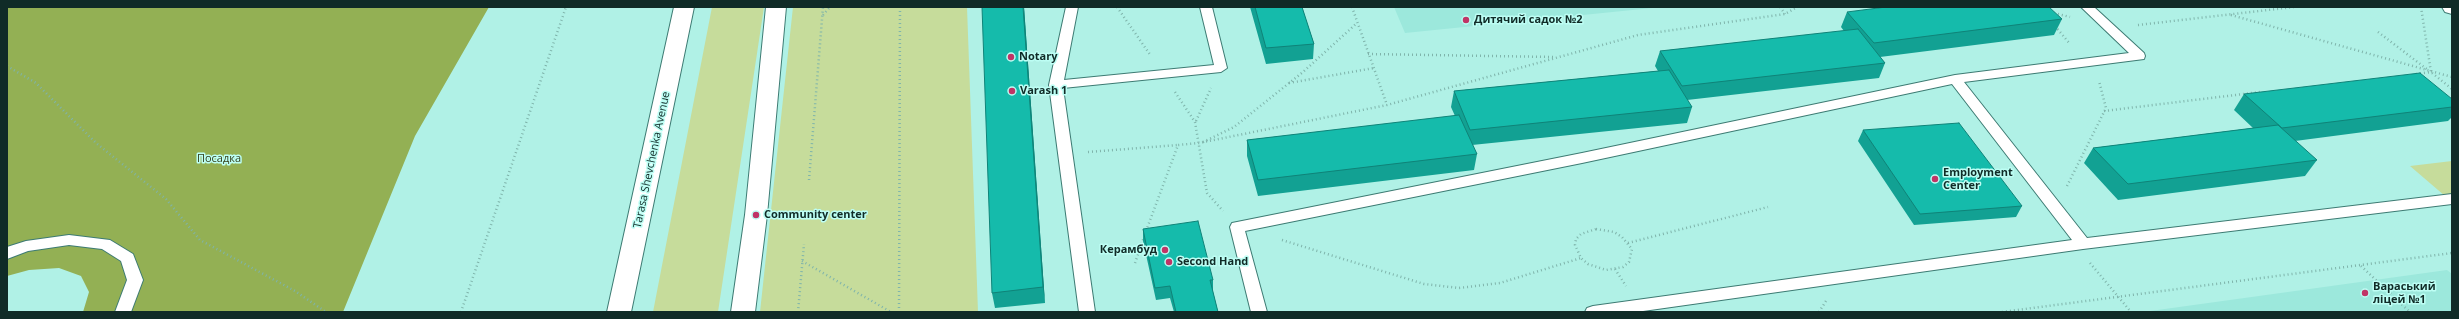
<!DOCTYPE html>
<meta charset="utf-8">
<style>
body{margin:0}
#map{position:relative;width:2459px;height:319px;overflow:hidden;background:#b0f1e6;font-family:"Open Sans",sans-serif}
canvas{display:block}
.frame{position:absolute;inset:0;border:8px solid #102b27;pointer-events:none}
</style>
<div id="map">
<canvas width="2459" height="319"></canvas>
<div class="frame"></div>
</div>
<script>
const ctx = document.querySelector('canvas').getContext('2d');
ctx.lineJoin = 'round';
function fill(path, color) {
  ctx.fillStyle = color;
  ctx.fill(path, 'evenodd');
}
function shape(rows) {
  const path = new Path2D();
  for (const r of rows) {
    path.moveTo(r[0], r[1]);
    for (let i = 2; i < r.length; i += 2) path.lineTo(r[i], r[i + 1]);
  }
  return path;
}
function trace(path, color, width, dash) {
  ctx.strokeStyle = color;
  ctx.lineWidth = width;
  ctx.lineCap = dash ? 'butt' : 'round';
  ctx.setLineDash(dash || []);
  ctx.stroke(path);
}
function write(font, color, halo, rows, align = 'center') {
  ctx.font = font + ' "Open Sans",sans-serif';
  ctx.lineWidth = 3;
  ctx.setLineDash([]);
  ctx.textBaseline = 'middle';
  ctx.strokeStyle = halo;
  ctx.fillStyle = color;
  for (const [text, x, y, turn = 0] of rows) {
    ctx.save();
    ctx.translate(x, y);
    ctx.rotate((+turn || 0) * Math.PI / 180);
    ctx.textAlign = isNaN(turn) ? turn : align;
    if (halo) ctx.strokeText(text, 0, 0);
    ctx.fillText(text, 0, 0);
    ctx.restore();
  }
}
const built = shape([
 [1394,7,1662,7,1405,33],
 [2447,270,2452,274,2452,312,2143,312]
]);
const green = shape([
 [712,7,764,7,718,312,653,312],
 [793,7,967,7,978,312,760,312],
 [2452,161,2452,202,2410,166]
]);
const forest = shape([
 [7,7,489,7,415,136,343,312,83,312,89,292,81,276,59,268,29,270,7,276]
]);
const path = shape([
 [1117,7,1151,56],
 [1352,7,1387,105],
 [1780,7,1785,14],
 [2054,13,2070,17],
 [823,15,830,7],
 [2231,15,2452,77],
 [2138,25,2294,7],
 [2055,26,2070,44],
 [2378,32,2428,70],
 [1368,54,1553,57],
 [7,66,36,83,96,143,166,199,200,240,295,291,326,312],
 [2432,73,2452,89],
 [2416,74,2431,72,2421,7],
 [1289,83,1374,68],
 [1175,92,1195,122,1207,193,1223,211],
 [2104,111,2260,92],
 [1196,121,1211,88],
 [1203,142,1234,127,1303,72,1357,23],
 [1088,152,1178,145],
 [809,180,823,7],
 [2067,186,2106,108,2099,81],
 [783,213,806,211],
 [1596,229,1614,232,1622,237,1632,249,1629,262,1623,267,1606,270,1588,264,1581,258,1575,245,1576,239,1581,234,1596,229],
 [1146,231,1178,145,1199,143,1387,105,1638,35,1785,14,1797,7],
 [1282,240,1424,284,1459,288,1500,283,1581,258],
 [1628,243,1768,207],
 [802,261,891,312],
 [1135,263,1144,237],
 [2090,263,2131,312],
 [2361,266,2410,312],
 [1615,269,1626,286],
 [461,312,566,7],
 [798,312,804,244],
 [899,312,900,7],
 [1819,312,1826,301],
 [2002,312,2452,253]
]);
const service = shape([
 [1066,7,1078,7,1064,80,1214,65,1200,7,1212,7,1227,68,1221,72,1063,88,1095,312,1079,312,1049,85,1066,7],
 [2081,7,2094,7,2144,53,2145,56,2144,59,1964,82,2087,238,2452,194,2452,204,2083,249,1636,312,1585,312,1587,308,1593,306,2072,240,1952,84,1582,163,1245,231,1267,312,1251,312,1230,227,1232,223,1582,153,1955,75,2129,53,2081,7],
 [69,235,110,240,133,254,143,280,131,312,115,312,127,280,121,261,102,249,69,245,28,251,7,259,7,247,26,241,69,235]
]);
const pedestrian = shape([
 [2442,7,2452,7,2452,14,2445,12,2442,7]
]);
const secondary = shape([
 [674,7,694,7,631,312,607,312,674,7],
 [766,7,786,7,767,215,755,312,731,312,745,215,766,7]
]);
const wall = shape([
 [1024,7,1045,303,995,308,992,293],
 [1250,7,1302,7,1314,44,1313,59,1266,64],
 [1847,12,2062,19,2054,35,1880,57,1885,63,1879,78,1687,100,1692,107,1687,123,1472,145,1477,154,1474,170,1258,196,1247,156,1247,140,1455,116,1451,107,1454,91,1658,71,1655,66,1660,51,1844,31,1841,27],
 [2244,94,2452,99,2452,117,2448,121,2295,141,2317,160,2305,176,2118,200,2084,163,2093,148,2253,128,2234,110],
 [1863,130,2022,206,2016,217,1914,225,1858,141],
 [1143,229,1213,280,1213,292,1218,312,1174,312,1170,298,1156,300,1143,241]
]);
const shadedWall = shape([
 [1023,7,1024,7,1045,303,1043,287]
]);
const building = shape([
 [982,7,1023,7,1043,287,992,293,982,7],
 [1255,7,1302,7,1314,44,1266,48,1255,7],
 [1886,7,2049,7,2062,19,1874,43,1847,12,1886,7],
 [1858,29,1885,63,1682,86,1660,51,1858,29],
 [1669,70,1692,107,1470,130,1454,91,1669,70],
 [2420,73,2452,99,2452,107,2282,128,2244,94,2420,73],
 [1459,115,1477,154,1258,180,1247,140,1459,115],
 [1959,123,2022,206,1920,214,1863,130,1959,123],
 [2278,125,2317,160,2128,184,2093,148,2278,125],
 [1198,221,1213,280,1210,280,1218,312,1176,312,1170,286,1155,288,1143,229,1198,221]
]);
const markers = [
 [1466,20,4,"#c03466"],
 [1011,57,4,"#c03466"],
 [1012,91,4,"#c03466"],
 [1935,179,4,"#c03466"],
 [756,215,4,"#c03466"],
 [1165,250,4,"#c03466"],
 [1169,262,4,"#c03466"],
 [2365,293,4,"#c03466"]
];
const poiNames = [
 ["Дитячий садок №2",1474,20],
 ["Notary",1019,57],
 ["Varash 1",1020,91],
 ["Employment",1943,173],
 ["Center",1943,186],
 ["Community center",764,215],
 ["Керамбуд",1157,250,"right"],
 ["Second Hand",1177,262],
 ["Вараський",2373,287],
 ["ліцей №1",2373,300]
];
const parkNames = [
 ["Посадка",219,159]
];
const streetNames = [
 ["Tarasa Shevchenka Avenue",652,160,-78]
];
fill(built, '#9ce8dc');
fill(green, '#c6dc9b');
fill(forest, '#93b054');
trace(service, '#3d7b73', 2);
trace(pedestrian, '#3d7b73', 2);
trace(secondary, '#3d7b73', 2);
trace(path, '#7fb4ab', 2.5, [1, 3]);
fill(service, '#fff');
fill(pedestrian, '#fff');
fill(secondary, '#fff');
fill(wall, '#12a193');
fill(shadedWall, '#0f8378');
fill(building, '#15bbab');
trace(building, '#0f8378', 1);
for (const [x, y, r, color] of markers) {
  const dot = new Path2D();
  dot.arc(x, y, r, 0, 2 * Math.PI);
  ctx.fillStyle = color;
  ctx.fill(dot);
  trace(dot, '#bdfef4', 1.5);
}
write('bold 11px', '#102b27', '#bdfef4', poiNames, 'left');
write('11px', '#333e18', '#bdfef4', parkNames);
write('11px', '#102b27', '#bdfef4', streetNames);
</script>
